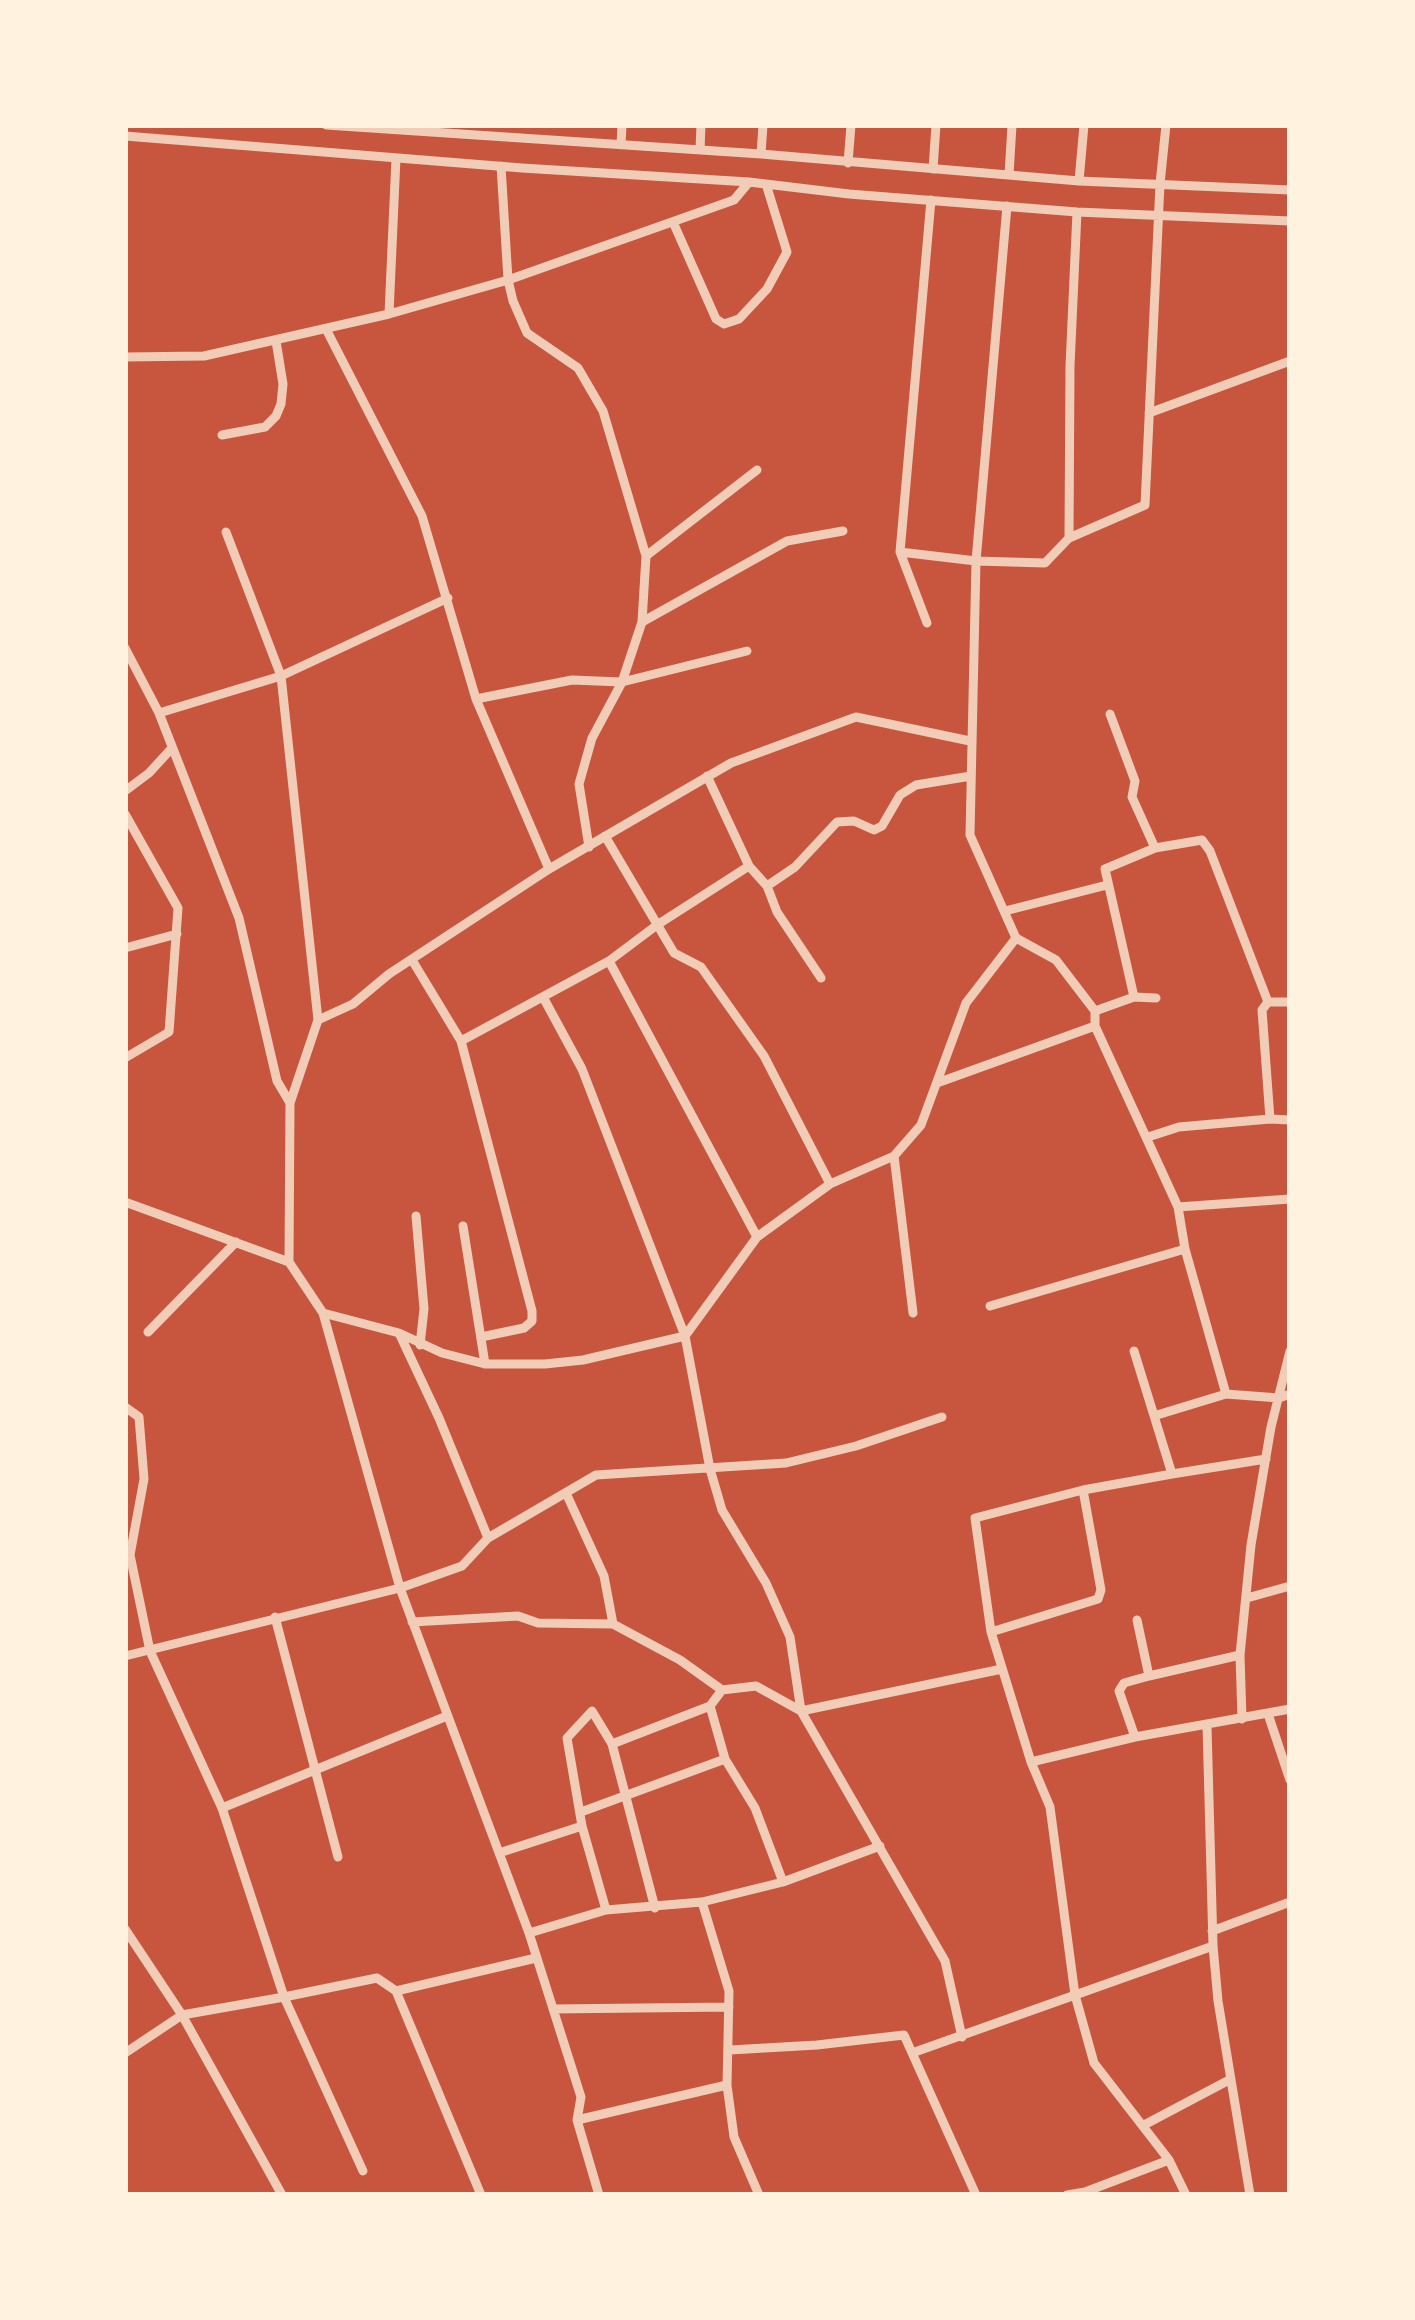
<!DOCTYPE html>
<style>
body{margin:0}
#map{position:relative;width:1415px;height:2320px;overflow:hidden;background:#c8553d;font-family:Inter,sans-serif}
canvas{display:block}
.frame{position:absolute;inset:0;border:128px solid #fff3e0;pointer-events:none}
</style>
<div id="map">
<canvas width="1415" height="2320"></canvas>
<div class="frame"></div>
</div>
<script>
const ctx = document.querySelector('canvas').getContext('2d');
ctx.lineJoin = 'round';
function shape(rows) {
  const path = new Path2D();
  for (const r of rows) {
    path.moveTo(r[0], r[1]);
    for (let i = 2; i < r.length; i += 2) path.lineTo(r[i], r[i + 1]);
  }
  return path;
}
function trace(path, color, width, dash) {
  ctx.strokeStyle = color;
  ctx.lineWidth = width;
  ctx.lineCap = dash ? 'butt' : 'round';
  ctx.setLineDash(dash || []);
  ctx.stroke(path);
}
const minor = shape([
 [326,125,761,154,1079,181,1290,190],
 [125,136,522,168,749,182,849,194,1077,212,1290,221],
 [621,145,622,125],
 [700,150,701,125],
 [761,154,763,125],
 [848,163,851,125],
 [501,166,508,280,513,301,527,333,578,368,603,411,646,556,642,622,622,682,592,738,579,784,589,847],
 [933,169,936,125],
 [1009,175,1012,125],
 [1079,181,1084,125],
 [673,222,716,319,724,324,739,319,767,289,787,252,766,184],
 [389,314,396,158],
 [326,329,422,516,476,699,549,869],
 [125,357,204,356,389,314,508,280,734,200,749,182],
 [1149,413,1290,361],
 [222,435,265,427,276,416,281,404,283,384,276,341],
 [226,532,281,676,318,1020,290,1103,289,1262,323,1313,400,1588,529,1933,581,2097,577,2120,599,2195],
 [1069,538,1145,505,1160,184,1166,125],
 [900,552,976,561,1045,563,1069,538,1070,366,1077,212],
 [646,556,757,470],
 [642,622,787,541,843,531],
 [927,623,900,552,931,200],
 [125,648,159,713,239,918,277,1081,290,1103],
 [476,699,572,680,622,682,747,651],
 [159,713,281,676,448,598],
 [1110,714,1135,781,1132,797,1155,848],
 [707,776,749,866,767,886,777,912,821,978],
 [125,791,149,773,171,749],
 [125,814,178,908,169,1032,125,1058],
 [605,836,674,953,701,967,764,1056,830,1184],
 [767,886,795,867,837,822,854,821,874,830,882,826,900,795,916,785,971,776],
 [1005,911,1107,885],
 [1016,938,1056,960,1095,1011,1095,1026,1178,1207,1185,1249,1226,1394],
 [125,948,177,934],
 [412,960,461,1041,532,1311,532,1321,524,1328,481,1337],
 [609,961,757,1237],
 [543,997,582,1069,685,1336,710,1469,722,1510,766,1583,790,1637,801,1711,1002,1669],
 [1134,997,1105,869,1155,848,1202,840,1210,851,1268,1002],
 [1268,1002,1262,1010,1270,1119],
 [1268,1002,1290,1002],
 [1095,1011,1134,997,1156,998],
 [318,1020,353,1004,389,974,549,869,731,763,856,717,970,741],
 [461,1041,609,961,657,925,749,866],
 [937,1083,1095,1026],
 [1148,1137,1179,1127,1270,1119,1290,1120],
 [894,1156,913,1313],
 [125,1202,289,1262],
 [1178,1207,1290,1199],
 [416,1216,424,1309,420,1345],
 [463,1226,485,1364],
 [990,1306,1185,1249],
 [323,1313,399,1333,442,1353,485,1364,545,1364,583,1360,685,1336,757,1237,830,1184,894,1156,921,1125,966,1003,1016,938,970,835,976,561,1007,206],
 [148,1332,236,1242],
 [1134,1351,1172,1474,1083,1490,975,1518,991,1632,1031,1762,1050,1807,1075,1995,1094,2063,1169,2160,1186,2195],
 [125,1407,139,1417,144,1479,130,1555,150,1651,222,1808,284,1997,182,2015,125,2053],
 [1157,1415,1226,1394,1279,1398,1290,1394],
 [1172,1474,1266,1459],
 [566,1493,604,1576,613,1624],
 [488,1538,596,1475,786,1463,856,1446,942,1417],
 [1247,1598,1290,1586],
 [275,1617,338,1857],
 [412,1622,518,1616,538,1623,613,1624,680,1660,722,1690],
 [991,1632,1098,1599,1101,1590,1083,1490],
 [125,1656,400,1588,462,1566,488,1538,439,1418,400,1335],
 [1149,1676,1240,1655],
 [710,1706,725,1759,755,1808,783,1882],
 [1268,1714,1290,1780],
 [1242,1719,1240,1655,1251,1545,1271,1427,1290,1351],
 [1207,1726,1213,1946,1218,2001,1250,2195],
 [1135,1737,1119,1691,1124,1683,1149,1676,1137,1620],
 [612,1744,710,1706,722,1690,756,1686,801,1711,945,1961,962,2037],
 [1031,1762,1135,1737,1290,1709],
 [222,1808,447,1716],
 [581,1812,725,1759],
 [499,1853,582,1826],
 [606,1910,582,1826,567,1738,592,1711,612,1744,655,1908],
 [125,1929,182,2015,282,2195],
 [1212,1931,1290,1902],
 [529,1933,606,1910,702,1902,783,1882,880,1846],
 [553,2009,729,2007],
 [730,2050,817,2045,904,2035,976,2195],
 [912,2053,1213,1946],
 [727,2085,734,2137,759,2195],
 [577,2120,727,2085,729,1991,702,1902],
 [1144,2125,1231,2079],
 [363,2171,284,1997,377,1978,396,1991],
 [481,2195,396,1991,536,1958],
 [1067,2195,1085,2192],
 [1085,2195,1085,2192,1169,2160]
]);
trace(minor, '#f1ccb7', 9);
</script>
